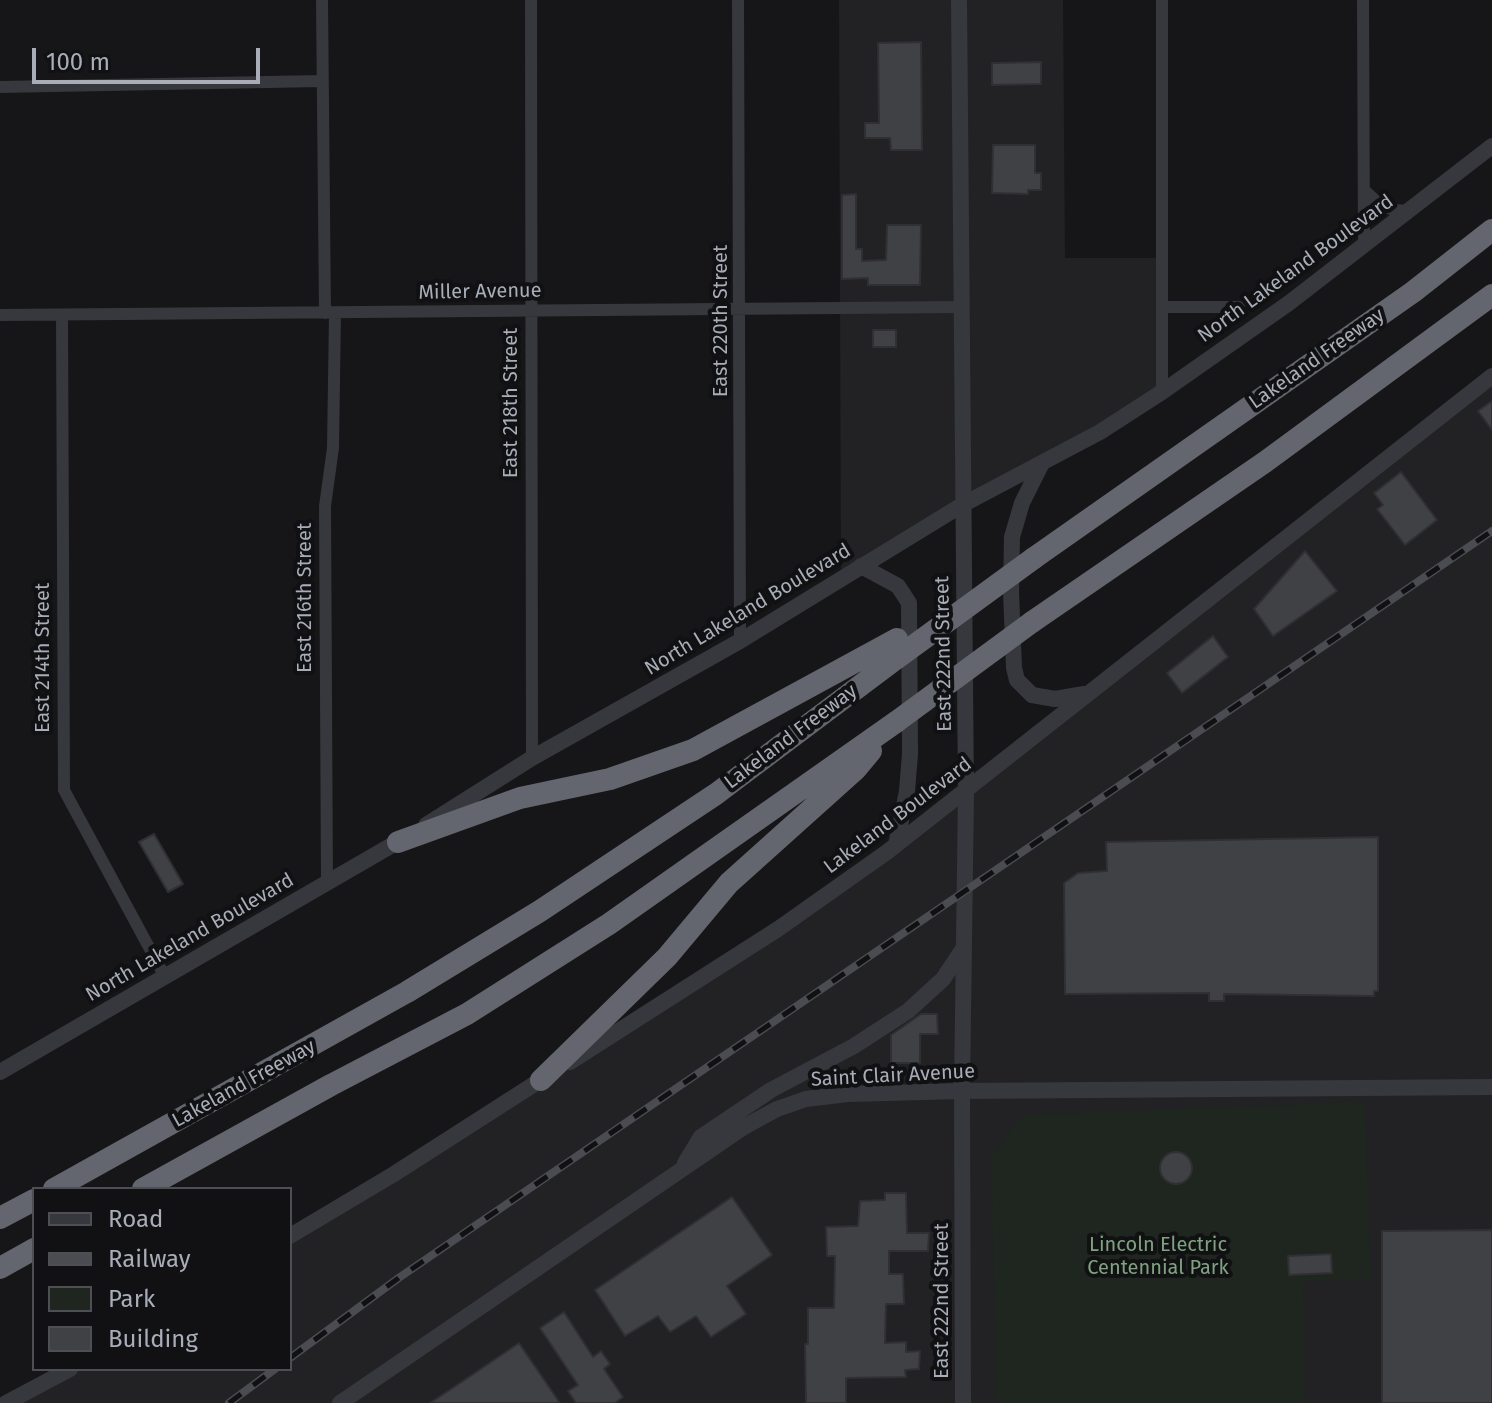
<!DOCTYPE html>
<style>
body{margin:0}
#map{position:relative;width:1492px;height:1403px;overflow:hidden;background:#161618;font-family:"Fira Sans",sans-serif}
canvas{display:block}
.legend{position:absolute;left:32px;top:1187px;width:260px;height:184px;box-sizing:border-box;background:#111113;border:2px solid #4d4f55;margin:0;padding:10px 14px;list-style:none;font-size:24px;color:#a8adb8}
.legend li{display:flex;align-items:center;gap:16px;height:40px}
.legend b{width:40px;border:2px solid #4d4f55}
.scale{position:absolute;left:32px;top:48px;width:228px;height:36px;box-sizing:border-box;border:4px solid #a8adb8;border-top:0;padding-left:10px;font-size:24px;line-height:28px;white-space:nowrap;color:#a8adb8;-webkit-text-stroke:6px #111113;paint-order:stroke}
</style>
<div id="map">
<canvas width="1492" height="1403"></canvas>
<ul class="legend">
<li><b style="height:10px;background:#37383d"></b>Road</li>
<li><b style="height:10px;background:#4a4c52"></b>Railway</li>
<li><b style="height:22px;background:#1e261f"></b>Park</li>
<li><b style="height:22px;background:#404145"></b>Building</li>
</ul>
<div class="scale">100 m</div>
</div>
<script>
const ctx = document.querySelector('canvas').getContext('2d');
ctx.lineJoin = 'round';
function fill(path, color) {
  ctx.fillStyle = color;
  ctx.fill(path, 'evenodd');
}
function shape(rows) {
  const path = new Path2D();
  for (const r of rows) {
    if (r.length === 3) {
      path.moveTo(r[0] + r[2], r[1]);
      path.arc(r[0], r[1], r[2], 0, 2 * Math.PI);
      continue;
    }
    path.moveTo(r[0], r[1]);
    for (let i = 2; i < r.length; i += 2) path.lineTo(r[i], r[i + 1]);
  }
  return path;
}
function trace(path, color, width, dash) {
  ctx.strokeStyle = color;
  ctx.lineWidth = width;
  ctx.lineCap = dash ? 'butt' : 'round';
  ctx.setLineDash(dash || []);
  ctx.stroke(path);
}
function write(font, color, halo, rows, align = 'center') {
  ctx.font = font + ' "Fira Sans",sans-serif';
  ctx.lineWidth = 8;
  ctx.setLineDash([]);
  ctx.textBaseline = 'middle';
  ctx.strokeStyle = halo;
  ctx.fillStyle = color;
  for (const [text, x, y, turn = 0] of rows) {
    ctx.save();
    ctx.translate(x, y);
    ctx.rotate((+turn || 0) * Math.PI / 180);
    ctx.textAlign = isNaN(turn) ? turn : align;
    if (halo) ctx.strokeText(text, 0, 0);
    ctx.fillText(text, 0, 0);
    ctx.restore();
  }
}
const built = shape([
 [839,0,1063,0,1065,258,1164,258,1162,392,841,578],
 [1492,376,1492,1403,6,1403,70,1369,290,1369,290,1236,778,929]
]);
const green = shape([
 [1365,1102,1371,1279,1303,1282,1306,1403,997,1403,991,1158,1022,1115]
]);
const building = shape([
 [921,42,922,150,891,150,890,138,865,138,865,123,879,123,878,43,921,42],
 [1041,62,1041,84,992,85,992,63,1041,62],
 [993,145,1035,145,1035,173,1041,173,1041,190,1028,190,1028,194,992,193,993,145],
 [856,194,856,249,862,249,862,261,886,260,887,225,921,225,920,285,868,285,868,278,842,279,842,195,856,194],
 [873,330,896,330,896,347,873,347,873,330],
 [1492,401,1492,430,1478,411,1492,401],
 [1401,472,1437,520,1405,545,1377,509,1383,505,1374,493,1401,472],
 [1305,551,1337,591,1273,636,1254,609,1305,551],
 [1213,636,1228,657,1182,693,1167,673,1213,636],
 [154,834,183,884,168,892,139,842,154,834],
 [1378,837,1378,991,1374,991,1374,996,1224,994,1224,1001,1209,1001,1209,993,1065,994,1064,883,1078,873,1107,871,1106,842,1378,837],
 [921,1014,937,1014,938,1034,920,1034,920,1063,891,1063,891,1035,921,1014],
 [1176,1168,16],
 [885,1193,906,1193,907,1233,929,1233,928,1251,889,1251,889,1274,903,1274,904,1304,886,1304,885,1343,906,1342,906,1352,920,1351,919,1369,905,1370,906,1377,846,1378,846,1403,806,1403,805,1344,808,1344,808,1308,834,1308,835,1256,827,1256,826,1227,858,1226,860,1201,885,1200,885,1193],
 [732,1197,772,1255,727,1286,746,1314,711,1337,696,1316,670,1332,658,1316,625,1336,595,1290,732,1197],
 [1492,1230,1492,1403,1382,1403,1382,1231,1492,1230],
 [1331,1254,1332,1273,1289,1275,1288,1256,1331,1254],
 [564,1312,593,1357,601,1351,610,1364,604,1369,623,1397,615,1403,576,1403,568,1391,578,1385,540,1328,564,1312],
 [519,1343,560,1403,430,1403,463,1381,519,1343]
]);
const minor = shape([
 [322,0,325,313],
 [531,0,532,758],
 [738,0,740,641],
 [1162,0,1162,392],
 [1363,0,1364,246],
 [0,87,321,81],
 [1364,190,1379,204,1393,210,1409,211],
 [1164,307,1239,307],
 [0,315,960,307],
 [62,315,64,790,164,975],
 [327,883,325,506,333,448,335,313]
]);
const tertiary = shape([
 [959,0,966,792,962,1090,963,1403],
 [1042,463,1022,503,1012,537,1011,592,1014,668,1017,680,1032,695,1055,699,1084,694],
 [861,566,898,586,909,603,910,754,907,791,896,845],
 [426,825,532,758,740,641,962,505,1100,432,1162,392,1289,303,1492,146],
 [570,1062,778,929,887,852,1492,376],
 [0,1072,406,837],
 [685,1163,701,1137,771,1090,854,1046,908,1011,943,979,963,949],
 [290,1236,394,1174,550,1074],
 [6,1403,70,1369],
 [340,1403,744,1127,777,1109,806,1099,848,1094,962,1091,1492,1087]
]);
const motorway = shape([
 [1034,558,1413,292,1492,230],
 [1032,622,1265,462,1492,295],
 [398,842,520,798,610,779,693,750,897,639],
 [541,1080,667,957,729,883,856,769,871,751],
 [54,1189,407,992,540,911,716,794,897,658],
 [143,1189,331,1085,467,1014,609,924,896,722],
 [0,1218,34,1200],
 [0,1268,34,1249]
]);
const rail = shape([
 [290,1358,400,1277,1492,531],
 [229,1403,275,1369]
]);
const motorwayBridge = shape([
 [897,658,1034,558],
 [896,722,1032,622]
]);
const streetNames = [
 ["North Lakeland Boulevard",1296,269,-36],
 ["Miller Avenue",480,292,-1],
 ["East 220th Street",721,321,-90],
 ["Lakeland Freeway",1317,359,-35],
 ["East 218th Street",511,403,-90],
 ["East 216th Street",305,598,-90],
 ["North Lakeland Boulevard",748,610,-31],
 ["East 222nd Street",944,654,-91],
 ["East 214th Street",43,658,-90],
 ["Lakeland Freeway",791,737,-37],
 ["Lakeland Boulevard",898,816,-37],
 ["North Lakeland Boulevard",190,938,-30],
 ["Saint Clair Avenue",893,1076,-3],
 ["Lakeland Freeway",244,1084,-29],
 ["East 222nd Street",942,1301,-90]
];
const parkNames = [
 ["Lincoln Electric",1158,1245],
 ["Centennial Park",1158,1268]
];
fill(built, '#222225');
fill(green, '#1e261f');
fill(building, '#404145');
trace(building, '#303034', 2);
trace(minor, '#37383d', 12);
trace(tertiary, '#37383d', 16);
trace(motorway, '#63666e', 22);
trace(rail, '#4a4c52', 8);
trace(rail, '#111113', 5, [15]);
trace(motorwayBridge, '#63666e', 22);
write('20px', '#a8adb8', '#111113', streetNames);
write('20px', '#7fa381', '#111113', parkNames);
</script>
